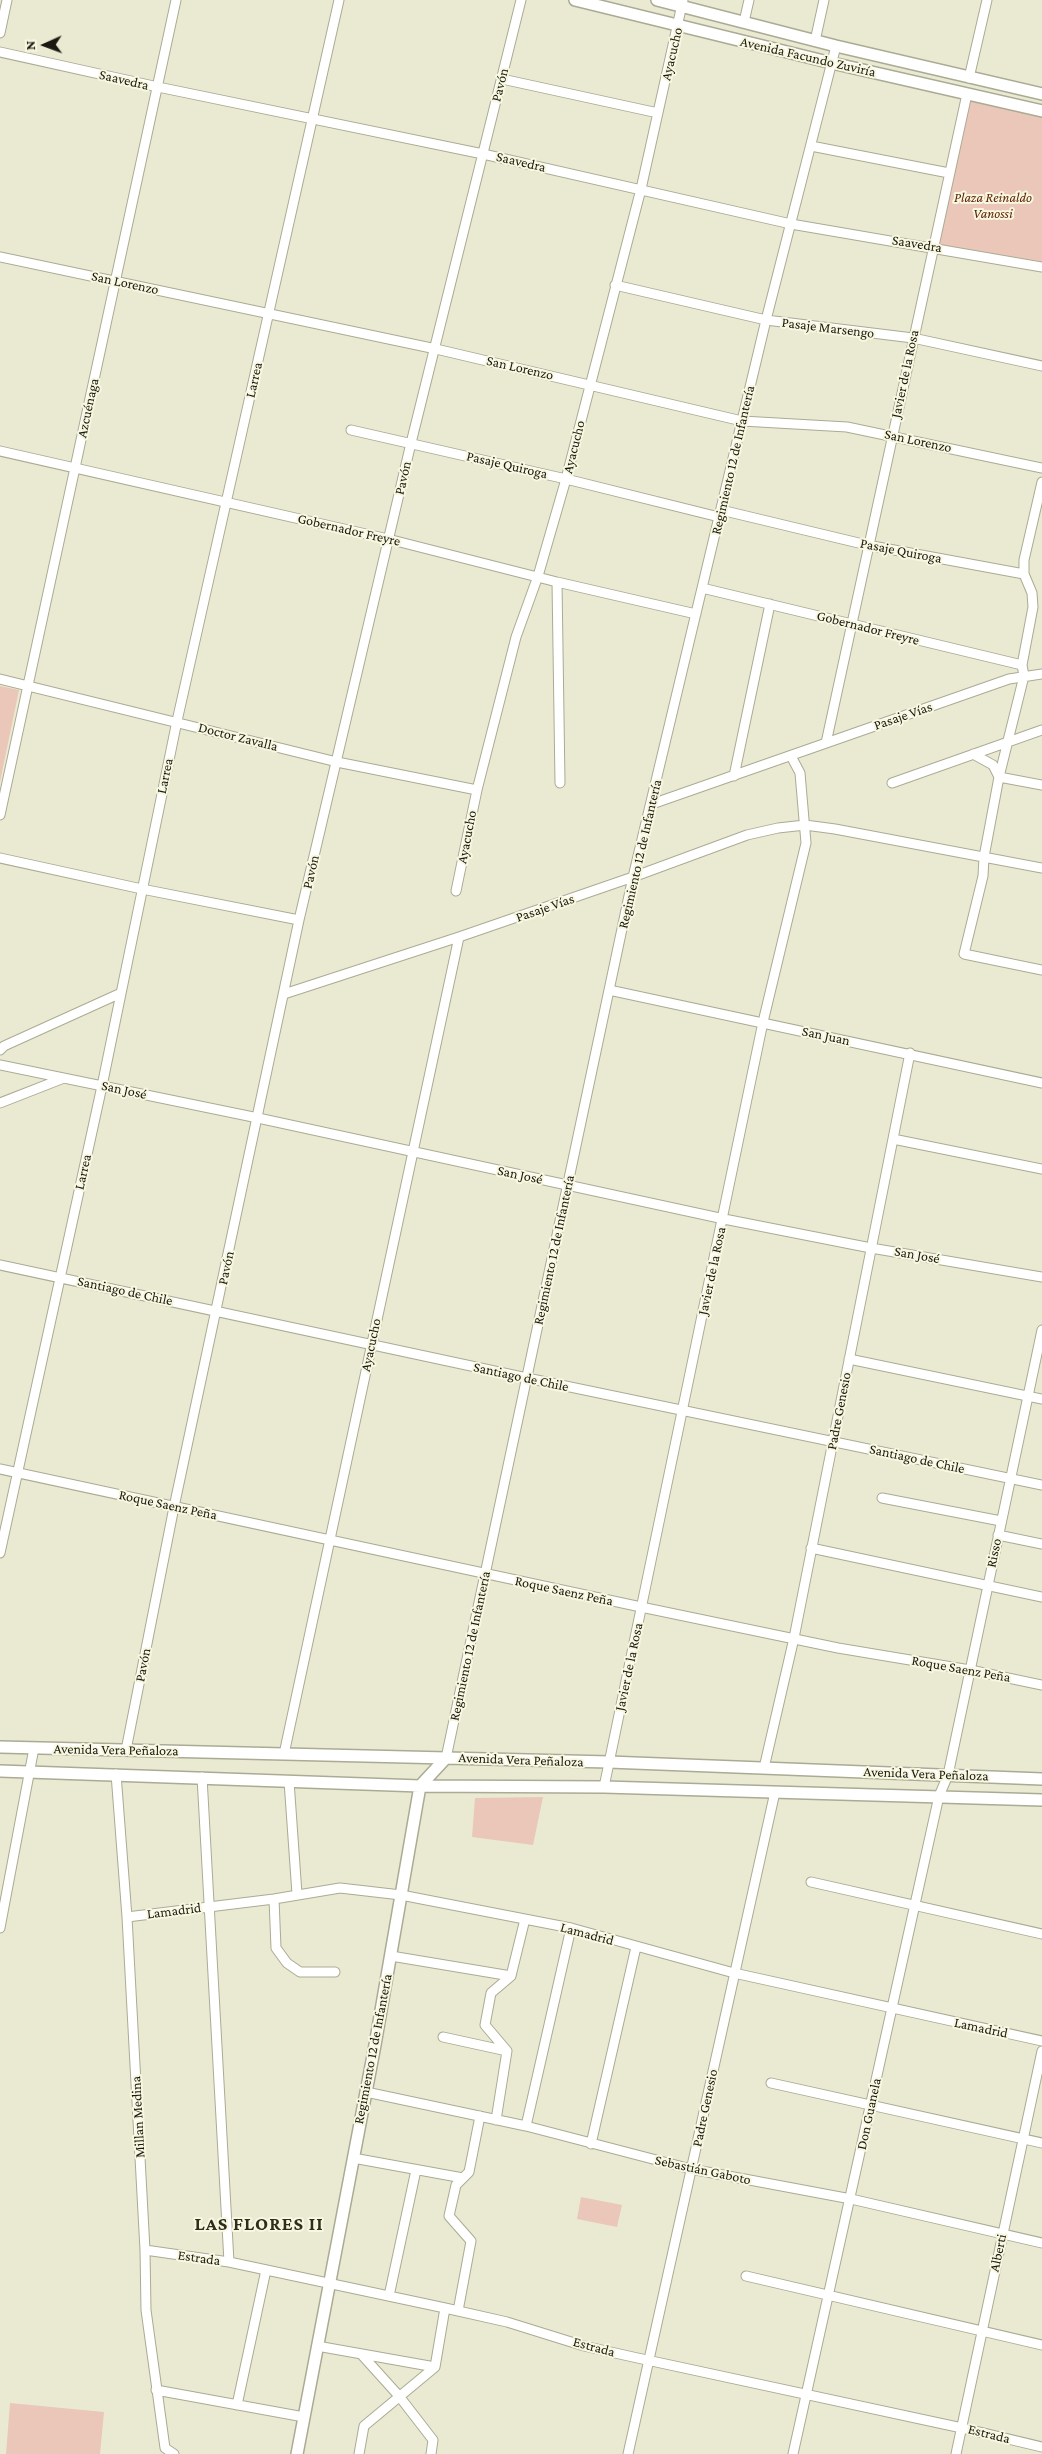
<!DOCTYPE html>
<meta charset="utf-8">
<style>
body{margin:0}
#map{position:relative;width:1042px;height:2454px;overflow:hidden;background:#eaead3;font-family:"Crimson Pro",serif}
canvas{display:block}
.north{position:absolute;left:20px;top:20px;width:50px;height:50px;-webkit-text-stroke:4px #f8f7e0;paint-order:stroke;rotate:268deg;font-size:14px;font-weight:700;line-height:20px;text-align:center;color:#1a1911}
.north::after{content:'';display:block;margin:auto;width:18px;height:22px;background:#1a1911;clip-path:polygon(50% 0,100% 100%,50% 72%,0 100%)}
</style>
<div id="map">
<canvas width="1042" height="2454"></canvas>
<div class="north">N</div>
</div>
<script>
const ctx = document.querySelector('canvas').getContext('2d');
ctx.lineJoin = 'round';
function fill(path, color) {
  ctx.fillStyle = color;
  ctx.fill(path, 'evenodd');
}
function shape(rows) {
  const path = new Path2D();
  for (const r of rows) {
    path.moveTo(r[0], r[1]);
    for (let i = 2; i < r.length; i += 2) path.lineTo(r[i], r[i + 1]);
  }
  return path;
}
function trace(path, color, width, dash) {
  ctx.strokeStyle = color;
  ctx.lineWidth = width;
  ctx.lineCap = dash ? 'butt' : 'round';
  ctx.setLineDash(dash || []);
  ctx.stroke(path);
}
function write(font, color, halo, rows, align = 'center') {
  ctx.font = font + ' "Crimson Pro",serif';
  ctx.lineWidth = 4;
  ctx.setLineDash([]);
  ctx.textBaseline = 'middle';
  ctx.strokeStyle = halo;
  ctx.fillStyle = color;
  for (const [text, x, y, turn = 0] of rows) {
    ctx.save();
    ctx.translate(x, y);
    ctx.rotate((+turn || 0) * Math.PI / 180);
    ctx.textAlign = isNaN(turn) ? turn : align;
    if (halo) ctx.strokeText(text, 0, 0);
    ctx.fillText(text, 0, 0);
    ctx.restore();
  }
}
const green = shape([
 [968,97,1042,113,1042,265,935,245],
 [0,686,19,690,0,782],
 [543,1797,533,1845,472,1837,475,1798],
 [581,2197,622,2205,617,2227,577,2219],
 [10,2403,104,2412,100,2454,6,2454]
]);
const street = shape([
 [744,22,749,0],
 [0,33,7,0],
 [815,41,824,0],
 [0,52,158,87,483,154,791,224,1042,267],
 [969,78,987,0],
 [502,79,658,113],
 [811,146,949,173],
 [0,257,436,349,742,421,847,427,1042,468],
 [615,285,766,320,913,338,1042,366],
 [351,430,566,479,719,517],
 [0,451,388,539,557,582,696,614],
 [721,510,867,545,1024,574],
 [557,582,560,783],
 [702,588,1022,665,1024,676,999,777,984,857,983,876,964,954,1042,970],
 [1022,665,1033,607,1032,593,1024,574,1024,560,1042,482],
 [0,679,337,762,477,790],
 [826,743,967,94],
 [973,754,993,765,999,777,1042,785],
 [734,776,770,604],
 [892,783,1042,730],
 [652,804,1009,679,1042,674],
 [0,815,176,0],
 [0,858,142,889,299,920],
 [456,891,477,790,516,637,538,576,566,479,641,189,683,0],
 [609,990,1042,1083],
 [284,994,459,937,633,877,747,835,778,828,805,825,835,829,1042,868],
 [0,1050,4,1046,121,993],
 [0,1065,258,1118,724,1219,871,1248,1042,1277],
 [0,1103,64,1078],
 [893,1139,1042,1169],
 [0,1265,527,1378,1042,1485],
 [849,1359,1042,1399],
 [0,1469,641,1607,838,1648,970,1670,1042,1685],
 [882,1498,1001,1521],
 [998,1535,1042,1544],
 [811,1548,1042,1597],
 [0,1553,102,1086,177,721,339,0],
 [126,1750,174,1507,299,920,411,443,521,0],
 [284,1754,459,937],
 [446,1758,633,877,766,320,836,46],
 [764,1768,794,1638,910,1053],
 [116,1774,127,1917,145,2250,146,2310,165,2448,174,2454],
 [202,1777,229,2262],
 [289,1781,297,1894],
 [604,1787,763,1022,806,843,800,773,791,756],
 [811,1882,1042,1934],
 [274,1899,276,1948,287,1963,300,1972,335,1972],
 [127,1917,274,1899,340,1888,401,1895,571,1928,734,1973,1042,2041],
 [0,1928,34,1748],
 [391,1956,511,1976],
 [443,2037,507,2051],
 [771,2083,1042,2143],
 [366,2092,526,2126,691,2169,851,2199,1042,2243],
 [496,2120,507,2051,485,2025,491,1993,511,1976,525,1919],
 [526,2126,571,1928],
 [591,2144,636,1947],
 [353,2158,463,2178],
 [145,2250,229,2262,445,2308,507,2322,584,2346,633,2357,962,2428,1042,2447],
 [746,2276,1042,2345],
 [389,2296,416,2170],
 [458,2311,471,2241,449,2216,456,2185,469,2172,480,2116],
 [317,2346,435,2367],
 [362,2355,399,2396,433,2440,431,2454],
 [156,2390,304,2417],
 [237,2405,266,2270],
 [359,2454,364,2426,435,2367,445,2308],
 [628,2454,775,1792],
 [793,2454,939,1796,948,1775,1042,1330],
 [956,2454,1042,2051]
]);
const secondary = shape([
 [575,0,832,63,1042,111],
 [657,0,836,46,1042,94],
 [0,1747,609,1762,1042,1779],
 [0,1771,420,1786,604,1787,1042,1800],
 [297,2454,375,2045,420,1786,446,1758]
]);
const streetNames = [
 ["Ayacucho",672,54,-77],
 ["Avenida Facundo Zuviría",808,57,13],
 ["Saavedra",124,80,13],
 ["Pavón",500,85,-76],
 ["Saavedra",521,162,13],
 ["Saavedra",917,244,9],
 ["San Lorenzo",125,283,12],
 ["Pasaje Marsengo",828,328,7],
 ["San Lorenzo",520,368,13],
 ["Javier de la Rosa",905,374,-78],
 ["Larrea",254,380,-77],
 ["Azcuénaga",88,408,-78],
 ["San Lorenzo",918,441,12],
 ["Ayacucho",574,447,-76],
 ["Regimiento 12 de Infantería",733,460,-77],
 ["Pasaje Quiroga",507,465,13],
 ["Pavón",403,478,-77],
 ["Gobernador Freyre",349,530,13],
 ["Pasaje Quiroga",901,551,11],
 ["Gobernador Freyre",868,628,14],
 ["Pasaje Vías",903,716,-19],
 ["Doctor Zavalla",238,737,14],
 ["Larrea",165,776,-78],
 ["Ayacucho",467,837,-79],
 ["Regimiento 12 de Infantería",640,854,-77],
 ["Pavón",311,872,-77],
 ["Pasaje Vías",545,908,-19],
 ["San Juan",826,1036,12],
 ["San José",124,1090,12],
 ["Larrea",83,1172,-77],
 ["San José",520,1175,12],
 ["Regimiento 12 de Infantería",554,1250,-78],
 ["San José",917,1255,10],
 ["Pavón",226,1268,-78],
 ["Javier de la Rosa",712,1271,-78],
 ["Santiago de Chile",125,1291,12],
 ["Ayacucho",371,1345,-78],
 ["Santiago de Chile",521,1377,12],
 ["Padre Genesio",839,1411,-79],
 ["Santiago de Chile",917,1459,12],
 ["Roque Saenz Peña",168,1505,12],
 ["Risso",994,1553,-78],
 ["Roque Saenz Peña",564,1591,12],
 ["Regimiento 12 de Infantería",470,1646,-78],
 ["Pavón",143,1665,-79],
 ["Javier de la Rosa",629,1667,-78],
 ["Roque Saenz Peña",961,1669,10],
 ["Avenida Vera Peñaloza",116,1750,1],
 ["Avenida Vera Peñaloza",521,1760,2],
 ["Avenida Vera Peñaloza",926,1774,2],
 ["Lamadrid",174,1911,-7],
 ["Lamadrid",587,1934,15],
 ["Lamadrid",981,2028,12],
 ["Regimiento 12 de Infantería",373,2049,-79],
 ["Padre Genesio",705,2108,-78],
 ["Don Guanela",869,2114,-78],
 ["Millan Medina",138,2117,-93],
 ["Sebastián Gaboto",703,2170,12],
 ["Alberti",998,2253,-78],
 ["Estrada",199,2258,8],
 ["Estrada",594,2347,15],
 ["Estrada",989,2434,14]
];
const parkNames = [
 ["Plaza Reinaldo",993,198],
 ["Vanossi",993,214]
];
const districtNames = [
 ["LAS FLORES II",259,2224]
];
fill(green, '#eac7b9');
trace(street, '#abab95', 11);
trace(secondary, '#abab95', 14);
trace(street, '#fff', 9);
trace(secondary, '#fff', 11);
write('14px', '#1a1911', '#f8f7e0', streetNames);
write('italic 14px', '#5e2305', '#f8f7e0', parkNames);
ctx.letterSpacing = '1px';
write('bold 19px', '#2e2d1b', '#f8f7e0', districtNames);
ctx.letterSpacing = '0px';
</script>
